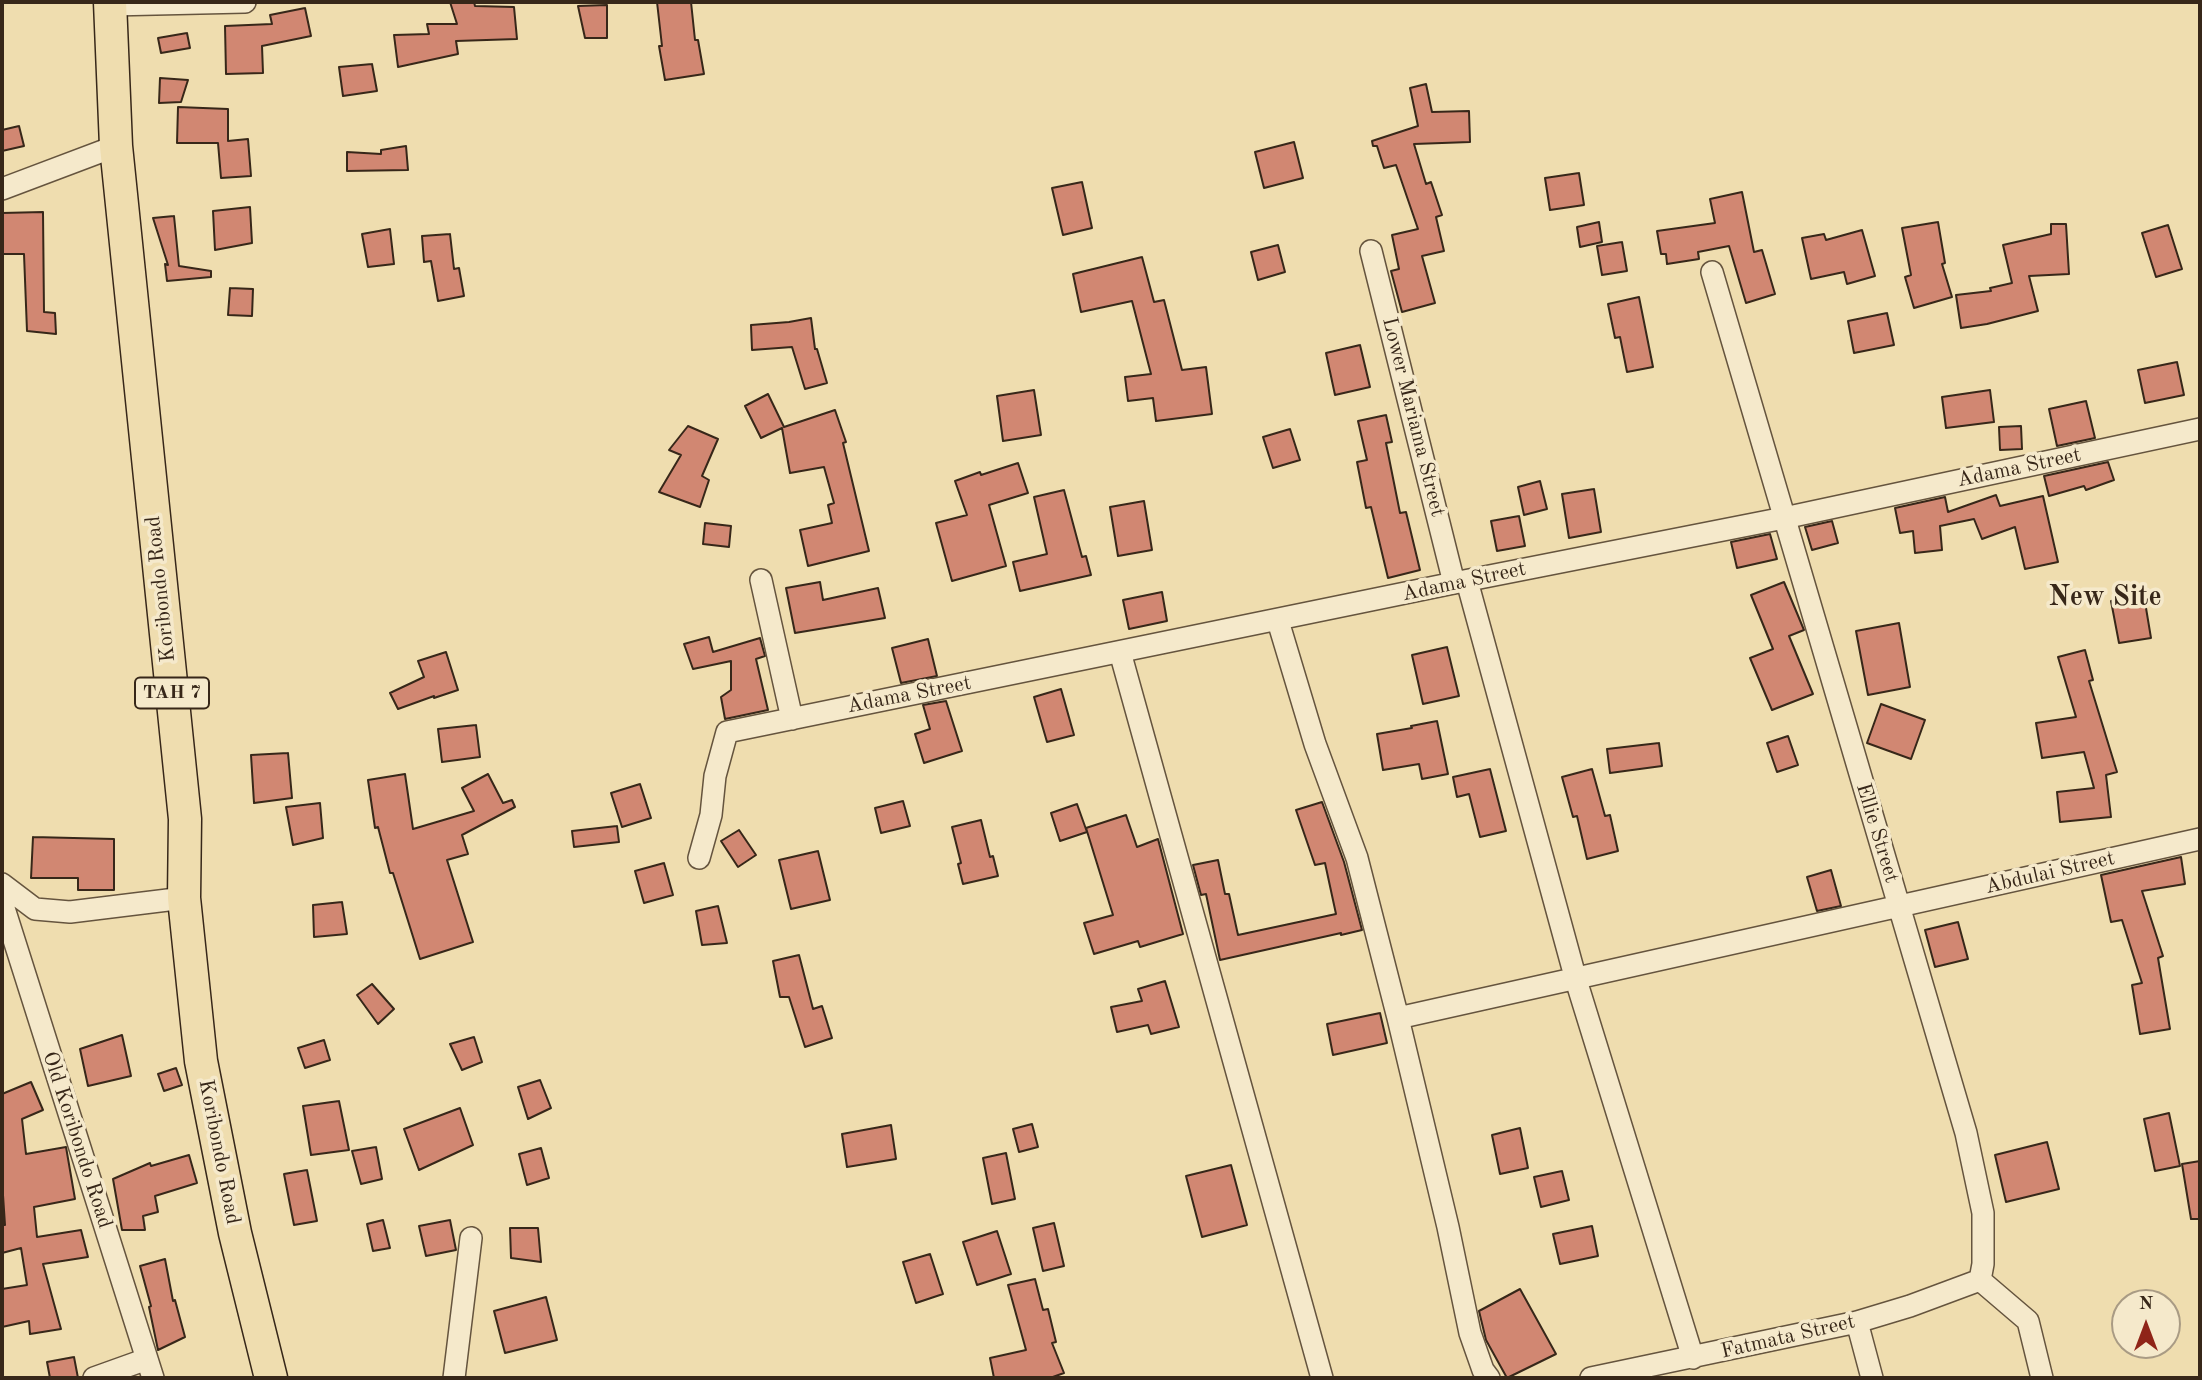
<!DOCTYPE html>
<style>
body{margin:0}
#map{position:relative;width:2202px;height:1380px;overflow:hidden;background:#efddaf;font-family:"Old Standard TT",serif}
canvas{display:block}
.frame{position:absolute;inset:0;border:4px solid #372719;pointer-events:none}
.north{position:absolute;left:2111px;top:1289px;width:70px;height:70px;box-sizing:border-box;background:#f5e9cb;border:2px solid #a99b84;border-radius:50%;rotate:0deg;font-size:19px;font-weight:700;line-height:28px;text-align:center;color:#372719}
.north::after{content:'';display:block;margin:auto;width:24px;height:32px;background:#8f2418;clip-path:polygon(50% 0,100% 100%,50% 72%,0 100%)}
</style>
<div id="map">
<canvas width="2202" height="1380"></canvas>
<div class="frame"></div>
<div class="north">N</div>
</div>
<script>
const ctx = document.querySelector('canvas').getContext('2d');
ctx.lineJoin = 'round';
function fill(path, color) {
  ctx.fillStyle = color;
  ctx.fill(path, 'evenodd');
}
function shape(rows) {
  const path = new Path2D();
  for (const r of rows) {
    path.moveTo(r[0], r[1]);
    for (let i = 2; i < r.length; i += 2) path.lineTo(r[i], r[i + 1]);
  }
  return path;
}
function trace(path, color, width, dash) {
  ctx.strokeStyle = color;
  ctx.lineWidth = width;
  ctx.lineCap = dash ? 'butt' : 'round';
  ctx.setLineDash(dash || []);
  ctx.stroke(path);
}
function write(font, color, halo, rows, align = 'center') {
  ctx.font = font + ' "Old Standard TT",serif';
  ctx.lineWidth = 7;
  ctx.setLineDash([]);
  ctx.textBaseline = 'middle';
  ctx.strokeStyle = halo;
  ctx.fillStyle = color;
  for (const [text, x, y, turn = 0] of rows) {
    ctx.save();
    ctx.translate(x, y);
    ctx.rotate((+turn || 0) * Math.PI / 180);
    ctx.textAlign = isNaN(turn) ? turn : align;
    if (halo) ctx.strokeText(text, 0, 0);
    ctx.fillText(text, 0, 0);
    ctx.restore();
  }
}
const building = shape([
 [450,2,474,2,475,6,514,7,517,39,456,41,458,54,398,67,394,35,429,34,427,24,457,24,450,2],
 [657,2,691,2,695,40,698,40,704,74,665,80,659,46,662,46,657,2],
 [607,5,607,38,585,38,578,6,607,5],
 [305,8,311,36,262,46,263,73,226,74,225,26,272,24,270,15,305,8],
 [187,33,190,48,161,53,158,38,187,33],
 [372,64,377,91,343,96,339,67,372,64],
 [160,78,188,80,181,102,159,103,160,78],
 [1426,84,1432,112,1469,111,1470,142,1414,144,1426,184,1431,182,1442,215,1436,217,1444,251,1422,256,1435,303,1402,312,1391,271,1399,269,1392,235,1418,229,1396,165,1384,168,1377,146,1373,146,1372,141,1418,126,1410,88,1426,84],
 [178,107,228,109,228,141,248,139,251,176,221,178,218,143,177,143,178,107],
 [19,126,24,146,2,151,2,130,19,126],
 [1294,142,1303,178,1264,188,1255,152,1294,142],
 [406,146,408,170,347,171,347,152,381,154,381,150,406,146],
 [1579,173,1584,205,1550,210,1545,178,1579,173],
 [1082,182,1092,228,1063,235,1052,188,1082,182],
 [1742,192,1754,252,1762,250,1775,294,1746,303,1729,246,1698,252,1699,259,1667,264,1666,254,1661,254,1657,231,1715,223,1710,199,1742,192],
 [250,207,252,243,215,250,213,211,250,207],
 [43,212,44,312,55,313,56,334,27,331,24,254,2,254,2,213,43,212],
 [174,216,179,266,211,271,211,277,167,281,165,264,168,265,153,218,174,216],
 [1599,222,1602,242,1580,247,1577,227,1599,222],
 [1938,222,1945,263,1942,264,1952,297,1914,308,1905,277,1911,275,1902,228,1938,222],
 [2051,224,2066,224,2069,274,2029,276,2038,311,1987,324,1961,328,1956,295,1991,291,1990,288,2012,283,2003,245,2051,234,2051,224],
 [2168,225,2182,269,2156,277,2142,233,2168,225],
 [390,229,394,264,368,267,362,234,390,229],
 [1862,230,1875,276,1847,284,1844,272,1811,279,1802,238,1824,234,1826,240,1862,230],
 [450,234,454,269,459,268,464,296,438,301,431,261,424,262,422,236,450,234],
 [1622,242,1627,271,1602,275,1597,246,1622,242],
 [1278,245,1285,272,1258,280,1251,252,1278,245],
 [1142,257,1154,302,1164,300,1182,370,1206,367,1212,414,1156,421,1153,398,1128,401,1125,377,1151,374,1132,301,1081,312,1073,274,1142,257],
 [230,288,253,289,252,316,228,315,230,288],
 [1639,297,1653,367,1627,372,1620,337,1615,338,1608,304,1639,297],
 [1887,313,1894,345,1854,353,1848,321,1887,313],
 [811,318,815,349,817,349,827,383,805,389,792,347,752,350,751,325,789,322,811,318],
 [1360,345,1370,387,1335,395,1326,353,1360,345],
 [2177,362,2184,395,2145,403,2138,370,2177,362],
 [1034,390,1041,435,1003,441,997,396,1034,390],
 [1990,390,1994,422,1946,428,1942,397,1990,390],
 [768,394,784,427,835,410,846,442,843,443,869,551,808,566,800,530,832,523,828,505,834,503,824,467,790,473,782,428,761,438,745,406,768,394],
 [2086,401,2095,438,2057,446,2049,409,2086,401],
 [1386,415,1392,442,1386,443,1400,513,1406,512,1420,570,1388,578,1371,507,1366,508,1357,462,1367,460,1358,421,1386,415],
 [688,426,718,439,702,476,709,480,700,507,659,492,681,455,669,450,688,426],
 [2021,426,2022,449,2000,450,1999,427,2021,426],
 [1290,429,1300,460,1273,468,1263,437,1290,429],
 [2108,462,2114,480,2086,490,2084,486,2049,496,2044,476,2108,462],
 [1018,463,1028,493,989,505,1006,566,952,581,936,523,967,515,955,481,980,472,981,475,1018,463],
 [1540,481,1547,509,1524,515,1518,487,1540,481],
 [1594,489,1601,532,1569,538,1562,494,1594,489],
 [1064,490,1082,557,1086,556,1091,575,1020,591,1013,562,1047,554,1034,497,1064,490],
 [1996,495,2000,506,2043,496,2058,562,2025,569,2015,527,1982,539,1974,519,1940,526,1942,550,1915,553,1913,531,1900,533,1895,508,1945,497,1948,512,1996,495],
 [1144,501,1152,550,1118,556,1110,507,1144,501],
 [1519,516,1525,546,1497,551,1491,521,1519,516],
 [1832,521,1838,543,1812,550,1805,527,1832,521],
 [705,523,731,526,729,547,703,544,705,523],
 [1770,534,1777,559,1737,568,1731,542,1770,534],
 [820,582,823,600,878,588,885,618,795,633,786,588,820,582],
 [1784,582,1804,630,1789,636,1813,694,1772,710,1750,658,1773,649,1751,595,1784,582],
 [1162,592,1167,621,1129,629,1123,600,1162,592],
 [2144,596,2151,638,2119,643,2111,601,2144,596],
 [1899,623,1910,687,1868,695,1856,631,1899,623],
 [709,637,713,652,760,638,765,656,756,659,768,710,725,719,721,697,731,690,731,661,693,669,684,644,709,637],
 [928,639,937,676,901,683,892,648,928,639],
 [1447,647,1459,696,1423,704,1412,655,1447,647],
 [2085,650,2093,680,2089,681,2117,772,2106,775,2111,817,2060,822,2057,792,2094,788,2084,752,2042,758,2036,723,2076,717,2058,657,2085,650],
 [446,652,458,690,434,698,434,696,398,709,390,693,424,677,418,661,446,652],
 [1061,689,1074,735,1047,742,1034,697,1061,689],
 [946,701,962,751,924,763,915,734,930,729,923,705,946,701],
 [1881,704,1925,720,1911,759,1867,743,1881,704],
 [1437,721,1448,774,1422,779,1419,764,1383,770,1377,734,1412,728,1411,726,1437,721],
 [476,725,480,757,442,762,438,729,476,725],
 [1788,736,1798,765,1777,772,1767,743,1788,736],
 [1659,743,1662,766,1610,773,1607,749,1659,743],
 [288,753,292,798,254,803,251,755,288,753],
 [1490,769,1506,831,1480,837,1469,794,1457,797,1453,777,1490,769],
 [1592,769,1605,816,1610,815,1618,851,1587,859,1577,816,1573,817,1562,777,1592,769],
 [405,774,413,829,474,811,462,788,488,774,503,803,512,800,515,807,462,835,468,854,447,860,473,942,420,959,393,873,390,873,378,827,375,828,368,780,405,774],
 [640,784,651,818,622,827,611,793,640,784],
 [903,801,910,826,881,833,875,808,903,801],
 [1322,802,1344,862,1362,930,1341,935,1341,933,1220,960,1206,894,1201,895,1193,865,1218,860,1225,894,1229,894,1238,935,1336,914,1325,863,1315,865,1296,810,1322,802],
 [320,803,323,838,293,845,286,807,320,803],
 [1077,804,1087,832,1060,841,1051,813,1077,804],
 [1126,815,1137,847,1158,839,1183,934,1140,947,1138,941,1094,954,1084,923,1113,915,1086,828,1126,815],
 [981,820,990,857,993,856,998,876,963,884,958,864,961,863,952,827,981,820],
 [617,826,619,842,574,847,572,831,617,826],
 [739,830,756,855,738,867,721,841,739,830],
 [33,837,114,839,114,890,78,890,78,878,31,878,33,837],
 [818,851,830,900,791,909,779,860,818,851],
 [2181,857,2185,884,2142,891,2163,956,2158,958,2170,1029,2140,1034,2132,985,2142,983,2122,920,2111,922,2101,875,2181,857],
 [664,863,673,895,644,903,635,871,664,863],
 [1831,870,1841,906,1817,911,1807,877,1831,870],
 [342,902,347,934,314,937,313,905,342,902],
 [718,906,727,943,702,945,696,911,718,906],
 [1958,922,1968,959,1935,967,1925,930,1958,922],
 [799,955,813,1009,822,1006,832,1038,805,1047,789,997,780,997,773,961,799,955],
 [1165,981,1179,1027,1151,1034,1148,1025,1117,1032,1111,1007,1142,1001,1138,989,1165,981],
 [372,984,394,1009,378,1024,357,995,372,984],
 [1380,1013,1387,1043,1333,1055,1327,1024,1380,1013],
 [122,1035,131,1076,88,1086,80,1049,122,1035],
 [474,1037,482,1062,462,1070,450,1044,474,1037],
 [324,1040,330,1060,305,1068,298,1048,324,1040],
 [176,1068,182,1085,164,1091,158,1074,176,1068],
 [540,1080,551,1108,528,1119,518,1087,540,1080],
 [31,1082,43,1110,22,1119,26,1154,66,1147,75,1199,34,1207,37,1237,81,1230,88,1257,43,1264,61,1329,30,1334,29,1321,2,1327,2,1289,27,1285,21,1248,2,1253,2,1225,5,1225,2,1180,2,1094,31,1082],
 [339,1101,349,1150,311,1155,303,1106,339,1101],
 [460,1108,473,1145,419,1170,404,1129,460,1108],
 [2169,1113,2180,1166,2155,1171,2144,1119,2169,1113],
 [1032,1124,1038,1147,1019,1152,1013,1129,1032,1124],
 [891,1125,896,1159,847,1167,842,1134,891,1125],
 [1520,1128,1528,1168,1500,1174,1492,1135,1520,1128],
 [2047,1142,2059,1189,2006,1202,1995,1155,2047,1142],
 [376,1147,382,1179,361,1184,352,1151,376,1147],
 [541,1148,549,1178,527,1185,519,1154,541,1148],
 [1006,1153,1015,1199,992,1204,983,1158,1006,1153],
 [189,1155,197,1183,155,1196,158,1212,143,1216,145,1230,122,1230,113,1179,150,1163,151,1166,189,1155],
 [2200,1161,2200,1219,2191,1219,2182,1164,2200,1161],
 [1231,1165,1247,1225,1202,1237,1186,1176,1231,1165],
 [307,1170,317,1221,294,1225,284,1174,307,1170],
 [1562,1171,1569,1200,1541,1207,1534,1177,1562,1171],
 [383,1220,390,1248,373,1251,367,1224,383,1220],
 [450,1220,456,1250,426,1256,419,1226,450,1220],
 [1054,1223,1064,1266,1043,1271,1033,1228,1054,1223],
 [1592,1226,1598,1256,1560,1264,1553,1234,1592,1226],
 [510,1228,538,1228,541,1262,511,1258,510,1228],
 [997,1231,1011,1274,977,1285,963,1242,997,1231],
 [930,1254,943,1294,916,1303,903,1262,930,1254],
 [165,1259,173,1301,175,1300,185,1337,158,1350,149,1307,151,1306,140,1266,165,1259],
 [1035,1279,1043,1310,1048,1309,1056,1342,1052,1343,1064,1373,1050,1378,994,1378,990,1358,1026,1350,1008,1285,1035,1279],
 [1520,1289,1556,1354,1507,1378,1486,1340,1479,1311,1520,1289],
 [546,1297,557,1340,505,1353,494,1311,546,1297],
 [74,1357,78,1378,50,1378,47,1362,74,1357]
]);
const minor = shape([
 [111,5,245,2],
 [2,189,116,146],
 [1371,251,1454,583],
 [1712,272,1966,1133,1983,1213,1983,1264,1980,1280,2028,1321,2042,1378],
 [761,580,792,719],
 [1467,581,1576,980,1693,1358],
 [1278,621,1315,744,1357,858,1398,1018,1448,1227,1470,1333,1483,1370,1489,1378],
 [1120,652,1322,1378],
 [699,858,711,815,715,776,727,732,1454,583,1784,518,2200,429],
 [2,884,35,909,70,912,184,898],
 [2,902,153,1378],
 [1398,1018,2200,839],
 [1857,1322,1872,1378],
 [94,1378,147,1359],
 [454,1378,471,1238],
 [1591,1378,1857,1322,1910,1306,1980,1280]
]);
const highway = shape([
 [110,2,116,146,185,819,184,898,201,1061,235,1233,271,1378]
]);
const shields = [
 [172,693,74]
];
const shieldNames = [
 ["TAH 7",172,693]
];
const streetNames = [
 ["Lower Mariama Street",1413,417,76],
 ["Adama Street",2019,468,-12],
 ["Adama Street",1464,582,-12],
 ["Koribondo Road",161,589,-96],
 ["Adama Street",909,695,-11],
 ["Ellie Street",1877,833,73],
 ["Abdulai Street",2050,873,-13],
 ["Old Koribondo Road",77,1140,72],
 ["Koribondo Road",219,1152,79],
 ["Fatmata Street",1788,1337,-13]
];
const districtNames = [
 ["New Site",2105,598]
];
fill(building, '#d18772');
trace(building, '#372719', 2);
trace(minor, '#65543e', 24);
trace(highway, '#372719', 35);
trace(minor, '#f5e9cb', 21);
trace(highway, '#efddaf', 32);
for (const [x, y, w] of shields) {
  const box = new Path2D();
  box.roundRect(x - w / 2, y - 15.5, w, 31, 5);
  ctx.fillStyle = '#f5e9cb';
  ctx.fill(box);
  trace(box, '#372719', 2);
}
write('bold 19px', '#372719', null, shieldNames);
write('21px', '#372719', '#f5e9cb', streetNames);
write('bold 28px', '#372719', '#f5e9cb', districtNames);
</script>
